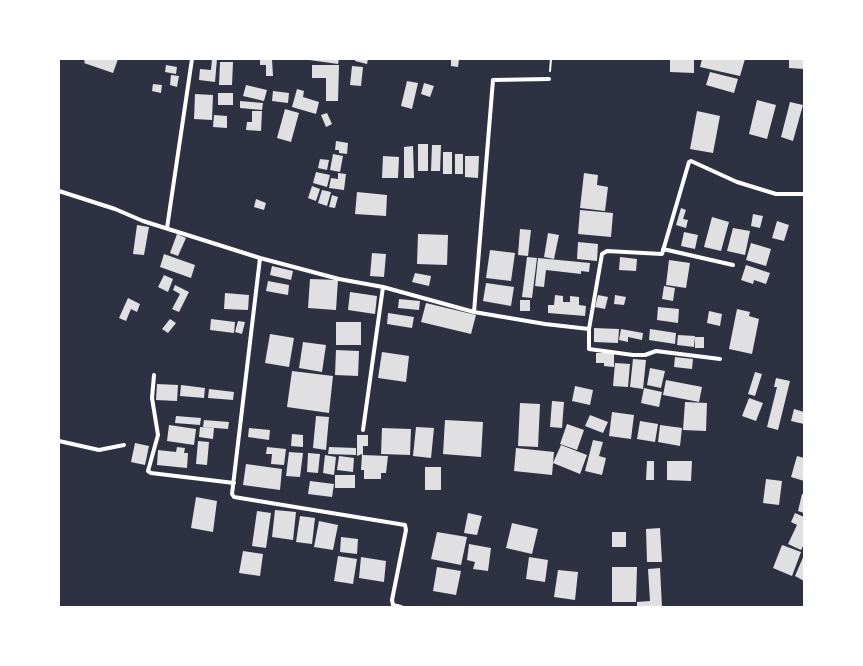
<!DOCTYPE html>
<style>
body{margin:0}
#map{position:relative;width:863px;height:666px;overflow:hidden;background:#2d3142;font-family:Arial,sans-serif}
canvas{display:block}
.frame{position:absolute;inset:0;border:60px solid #fff;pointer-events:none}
</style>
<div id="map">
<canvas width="863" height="666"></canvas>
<div class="frame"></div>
</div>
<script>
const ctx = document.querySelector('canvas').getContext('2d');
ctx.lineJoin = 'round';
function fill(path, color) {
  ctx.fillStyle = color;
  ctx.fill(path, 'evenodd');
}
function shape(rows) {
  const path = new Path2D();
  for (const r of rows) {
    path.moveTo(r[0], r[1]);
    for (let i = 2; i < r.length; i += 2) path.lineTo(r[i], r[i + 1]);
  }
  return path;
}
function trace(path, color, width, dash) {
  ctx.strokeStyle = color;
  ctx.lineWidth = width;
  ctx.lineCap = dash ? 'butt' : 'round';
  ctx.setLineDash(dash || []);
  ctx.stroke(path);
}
const building = shape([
 [82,59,118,59,113,73,84,63,85,61],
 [212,59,217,59,215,82,199,80,200,69,211,70],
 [260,59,272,59,273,76,266,76,266,65,260,65],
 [302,59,339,59,338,64],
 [355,59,368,59,367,64,355,61],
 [451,59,459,59,458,67,451,66],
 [670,59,694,59,694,73,670,72],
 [702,59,745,59,740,76,700,67],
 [789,59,804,59,804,69,789,68],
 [220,62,233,62,232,85,219,85],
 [166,65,177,67,176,74,165,72],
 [312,65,339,65,338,101,326,101,326,78,312,78],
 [352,66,363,67,361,86,350,85],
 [710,72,738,79,734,93,706,85],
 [171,75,179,76,177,87,170,85],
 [407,81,418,83,412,109,401,106],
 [424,83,434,86,430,97,421,94],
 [153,84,162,85,161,93,152,91],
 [246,85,267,90,264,101,243,96],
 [297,89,304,91,303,97,319,102,316,114,292,107],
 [273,91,289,93,288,103,272,101],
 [218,93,233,93,233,105,218,105],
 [195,94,213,95,212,120,194,119],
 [757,100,776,105,767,139,749,134],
 [240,101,263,103,262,110,240,108],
 [790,102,803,105,793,141,781,137],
 [285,109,299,113,291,142,277,138],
 [252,111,262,111,261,131,246,130,247,122,252,122],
 [697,111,720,116,713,153,690,149],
 [327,113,332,124,326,127,321,115],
 [214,115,227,116,227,128,213,127],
 [336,141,348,143,347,154,339,153,339,150,335,150],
 [418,144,428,144,428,171,418,171],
 [432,145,441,145,440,171,431,171],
 [413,146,414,178,404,178,404,147],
 [443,152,452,152,452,174,443,174],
 [333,154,343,156,340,172,330,170],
 [455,154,463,154,463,174,455,174],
 [383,156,399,157,398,178,382,178],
 [465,156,479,156,478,178,465,177],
 [320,159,329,160,327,170,318,168],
 [316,172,330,175,327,187,313,183],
 [338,173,346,174,344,190,329,188,331,178,338,179],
 [584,173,598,175,597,185,608,187,605,211,580,208],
 [312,186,320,189,316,201,308,198],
 [322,190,331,192,327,206,318,203],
 [357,192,387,195,386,216,355,214],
 [332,195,338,197,335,208,329,207],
 [256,199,266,203,264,210,254,207],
 [681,208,686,210,683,219,688,220,686,228,676,225],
 [580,210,613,213,611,237,578,234],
 [753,214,763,216,760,228,751,226],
 [712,217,729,222,721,251,704,247],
 [777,221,789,225,784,241,772,238],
 [137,225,149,227,144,255,133,254],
 [733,228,750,231,745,255,727,251],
 [520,229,531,230,528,256,518,255],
 [684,232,698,235,695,249,681,246],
 [548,233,559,235,554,259,544,257],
 [177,234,186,238,178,256,170,253],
 [418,234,448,235,447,265,417,264],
 [578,242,598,244,597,261,577,259],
 [751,243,771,249,766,266,746,260],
 [490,250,515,253,511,281,486,278],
 [372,253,386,254,384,277,370,276],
 [164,254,195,265,191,278,160,267],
 [527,257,537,258,532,298,522,297],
 [620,257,637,259,636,271,619,270],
 [538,258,590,263,589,272,581,271,581,274,546,270,544,287,535,286],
 [669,260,690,263,686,288,666,285],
 [746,265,770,273,766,284,754,280,753,284,741,280],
 [272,266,293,271,291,280,270,275],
 [415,273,431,276,429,286,412,282],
 [164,275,173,279,168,292,158,287],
 [310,279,338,280,336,310,308,308],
 [268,281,289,285,288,295,266,291],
 [486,283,514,287,511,306,483,301],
 [175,285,189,292,179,312,172,309,180,294,173,290],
 [664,286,675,288,673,301,662,299],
 [350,292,377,296,375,314,348,310],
 [225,293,249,295,248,310,224,309],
 [555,295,563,296,563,302,570,302,570,296,579,297,579,305,586,306,585,316,548,313,548,305,554,305],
 [598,295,608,297,605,309,595,307],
 [615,295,626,297,624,305,614,304],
 [128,298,140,304,137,312,131,309,126,321,119,318],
 [399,299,420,301,419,310,398,308],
 [520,300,530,300,530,311,520,311],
 [426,303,476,315,471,334,421,322],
 [658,307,679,309,678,323,657,320],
 [737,309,750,312,749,316,759,319,752,354,729,349],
 [709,311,722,314,720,326,707,323],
 [388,313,414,317,412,328,387,324],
 [170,319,176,323,168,333,162,329],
 [211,319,235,322,234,333,210,330],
 [238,321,245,322,242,334,235,332],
 [336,322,361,322,361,345,336,345],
 [594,328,619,329,618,343,594,342],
 [621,329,643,333,642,340,628,337,628,342,619,340],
 [650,329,676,333,675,344,649,340],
 [270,334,294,338,289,367,265,363],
 [678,335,695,336,694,347,677,345],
 [695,337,704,337,704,348,695,348],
 [303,342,326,345,322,372,299,368],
 [336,350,359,351,358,376,335,375],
 [382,352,409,356,406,382,378,378],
 [596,353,614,353,614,367,604,366,604,363,596,363],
 [675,357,693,359,692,369,674,367],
 [633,359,646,360,643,389,630,387],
 [615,363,630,364,628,387,613,386],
 [650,368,665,371,661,388,647,385],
 [292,371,333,376,329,413,287,407],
 [755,372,762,374,755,396,748,394],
 [776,378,790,381,778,430,767,427,777,387,774,387],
 [666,380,702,387,699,402,663,395],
 [157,384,178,385,177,401,156,400],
 [181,385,205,388,204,398,180,396],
 [575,386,593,390,590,405,572,401],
 [644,388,662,392,659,407,641,403],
 [209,389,234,392,233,400,208,398],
 [749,398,763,403,756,421,742,416],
 [552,401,564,402,562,428,550,427],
 [685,402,707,403,706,431,683,430],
 [520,403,540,404,538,447,518,446],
 [794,409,804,412,804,424,791,421],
 [612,412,634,415,631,439,609,436],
 [590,415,608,422,603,433,585,426],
 [176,416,201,418,200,425,175,423],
 [316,416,329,417,326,450,313,448],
 [204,420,229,422,228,429,203,427],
 [445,420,483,422,481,457,443,454],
 [640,421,658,424,655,442,637,439],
 [567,424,584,430,577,450,560,444],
 [169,425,196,429,194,445,167,441],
 [660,425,682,428,680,446,658,442],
 [200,427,214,428,213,439,199,437],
 [416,427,434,428,431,458,413,456],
 [249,428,270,430,269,440,248,437],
 [382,428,411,429,410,455,381,454],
 [292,434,303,435,303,447,291,446],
 [357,435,368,435,368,446,363,446,363,455,388,456,386,473,381,473,381,479,364,479,364,470,361,470,362,454,357,456],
 [593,440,603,442,599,456,606,458,602,475,585,471],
 [198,441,209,442,207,465,196,464],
 [135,443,149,446,145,465,131,462],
 [561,445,587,455,580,474,553,463],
 [177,447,185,448,184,453,188,453,187,468,157,465,158,450,176,452],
 [267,447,286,449,284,465,271,464,272,454,266,454],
 [329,447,356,448,356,455,328,454],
 [516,448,554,452,552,475,514,471],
 [289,452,303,453,300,477,286,476],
 [308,453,320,454,318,473,307,472],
 [325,455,336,457,334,475,323,473],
 [339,456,354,458,353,472,337,470],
 [797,456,804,458,804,481,791,477],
 [647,461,654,461,654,480,646,480],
 [667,461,692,461,691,481,667,480],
 [246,464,282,469,280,490,243,485],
 [425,467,441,467,441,490,425,490],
 [335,475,355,475,355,488,335,488],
 [766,479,782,481,779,505,763,503],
 [310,481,334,484,332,497,308,494],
 [802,494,804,494,804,513,798,511],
 [196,497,217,501,213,532,191,528],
 [275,510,296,512,293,540,272,537],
 [257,511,271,513,266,548,252,546],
 [468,513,482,516,477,535,464,533],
 [795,513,804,517,804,544,801,550,788,544,797,525,791,522],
 [300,516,315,518,312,544,296,542],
 [319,521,338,525,333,550,314,547],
 [512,523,538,529,532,554,506,548],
 [660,528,662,562,647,562,646,529],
 [437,532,467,537,461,565,431,559],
 [612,532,626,532,626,547,612,547],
 [341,537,358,539,357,554,340,552],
 [469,544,491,548,488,571,473,569,475,562,467,560],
 [782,545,801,552,792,576,773,568],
 [243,551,263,554,260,576,239,573],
 [804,555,804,581,795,576],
 [338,556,357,559,353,584,334,581],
 [361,557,386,561,384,582,359,578],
 [529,557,548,560,545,582,526,579],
 [437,567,461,571,456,595,433,591],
 [612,567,637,567,636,602,612,602],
 [660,568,662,607,637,607,637,602,650,601,648,569],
 [558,570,578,572,575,600,554,597]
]);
const path = shape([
 [550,71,551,59]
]);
const minor = shape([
 [59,191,115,209,143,221,260,258,339,279,383,287,474,312,545,324,589,329],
 [167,228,192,59],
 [663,249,733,265],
 [260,258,232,494,234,497,405,525,406,530,392,600,393,605,401,607],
 [474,312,493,80,549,79],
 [720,359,656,351,645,355,633,355,589,349,589,329,602,254,607,251,662,254,689,162,691,161,737,182,776,194,804,194],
 [154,375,152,398,158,435,148,471,151,473,234,483],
 [363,430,383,287],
 [59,441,99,450,124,445]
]);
fill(building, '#e0e0e3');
trace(path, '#fff', 2);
trace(minor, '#fff', 4);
</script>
